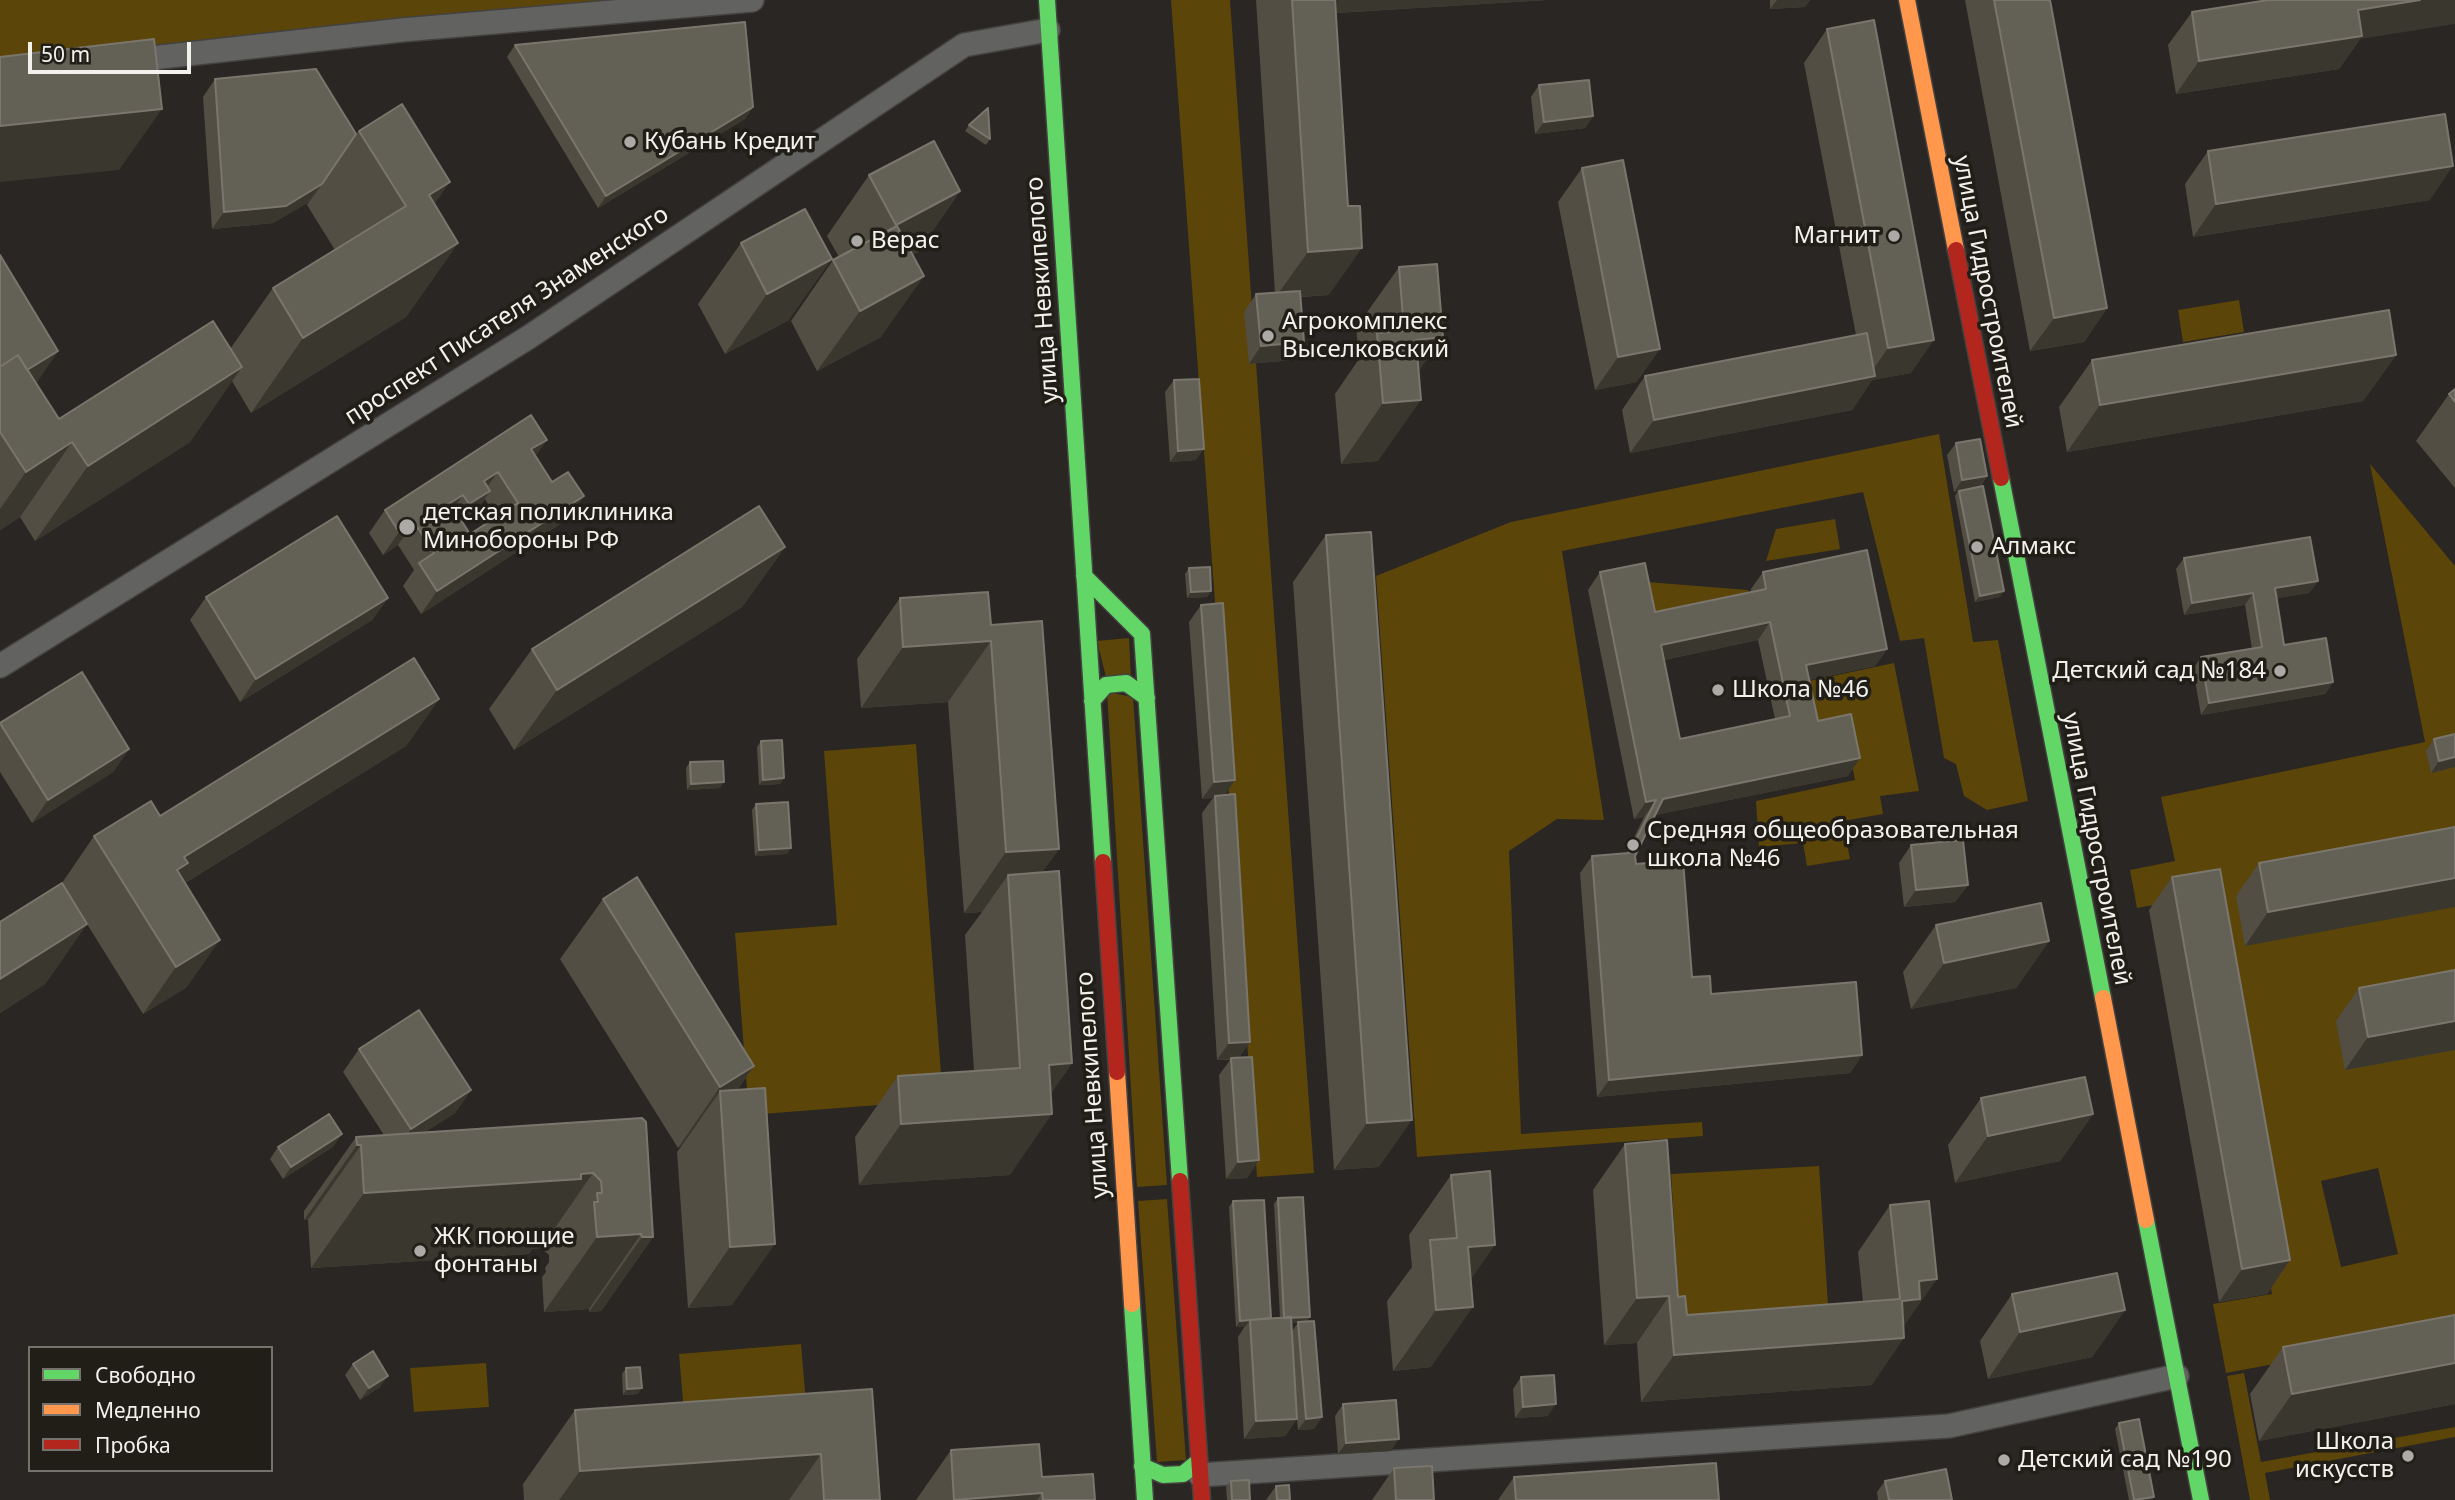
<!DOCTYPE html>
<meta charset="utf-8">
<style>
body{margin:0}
#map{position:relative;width:2455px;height:1500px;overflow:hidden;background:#292623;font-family:"Noto Sans",sans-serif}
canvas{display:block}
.legend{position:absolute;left:28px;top:1346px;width:245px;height:126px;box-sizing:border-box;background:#211e18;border:2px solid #75726d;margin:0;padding:9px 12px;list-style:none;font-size:21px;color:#f3f1ec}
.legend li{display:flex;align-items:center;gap:14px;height:35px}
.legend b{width:35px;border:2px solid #75726d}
.scale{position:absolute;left:28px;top:42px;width:163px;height:32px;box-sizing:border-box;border:4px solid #f3f1ec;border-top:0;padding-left:9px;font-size:21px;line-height:24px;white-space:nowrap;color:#f3f1ec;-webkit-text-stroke:5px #211e18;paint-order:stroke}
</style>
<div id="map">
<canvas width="2455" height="1500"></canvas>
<ul class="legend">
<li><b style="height:9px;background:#63d668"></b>Свободно</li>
<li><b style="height:9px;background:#ff974d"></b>Медленно</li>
<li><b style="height:9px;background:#b3261e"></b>Пробка</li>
</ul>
<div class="scale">50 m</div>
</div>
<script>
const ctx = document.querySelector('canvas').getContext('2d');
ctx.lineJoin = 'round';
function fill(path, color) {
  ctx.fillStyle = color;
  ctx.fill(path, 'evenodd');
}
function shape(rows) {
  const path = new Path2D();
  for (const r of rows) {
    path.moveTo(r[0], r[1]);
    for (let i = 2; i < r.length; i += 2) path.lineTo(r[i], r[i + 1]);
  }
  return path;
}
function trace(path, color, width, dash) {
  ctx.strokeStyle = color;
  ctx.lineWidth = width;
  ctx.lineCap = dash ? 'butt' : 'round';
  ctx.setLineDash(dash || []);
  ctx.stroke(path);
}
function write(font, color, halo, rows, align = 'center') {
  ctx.font = font + ' "Noto Sans",sans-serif';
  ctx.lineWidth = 7;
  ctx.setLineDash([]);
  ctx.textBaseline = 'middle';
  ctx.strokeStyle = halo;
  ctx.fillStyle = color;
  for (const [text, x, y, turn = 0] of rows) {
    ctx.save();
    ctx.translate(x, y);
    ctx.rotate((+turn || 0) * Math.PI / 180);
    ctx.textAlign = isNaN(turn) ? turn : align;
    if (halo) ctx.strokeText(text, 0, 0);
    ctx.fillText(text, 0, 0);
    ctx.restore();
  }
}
const green = shape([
 [0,0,723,0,0,57],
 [1171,0,1230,0,1314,1173,1257,1177],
 [2239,300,2244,332,2183,342,2178,310],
 [1939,434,1973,642,1998,640,2028,801,1987,810,1964,796,1956,764,1944,758,1924,638,1900,641,1863,492,1562,551,1604,820,1557,819,1509,851,1521,1134,1702,1122,1703,1136,1417,1157,1376,576,1511,522],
 [2370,464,2455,566,2455,1330,2226,1373,2213,1304,2272,1294,2200,897,2137,908,2130,870,2175,861,2161,797,2425,742],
 [2378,1168,2398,1254,2341,1267,2321,1181],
 [1835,519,1840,549,1766,561,1776,529],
 [1634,581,1748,590,1752,606,1644,628],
 [1129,638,1131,679,1106,677,1097,641],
 [1894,663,1919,791,1880,796,1883,814,1843,821,1850,859,1807,866,1803,843,1759,847,1756,801,1855,780,1845,729,1807,736,1795,684],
 [1107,692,1133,697,1167,1185,1137,1187],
 [916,744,943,1100,749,1115,735,933,837,925,824,751],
 [1819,1166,1828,1305,1680,1317,1671,1174],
 [1167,1199,1186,1460,1157,1462,1138,1201],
 [801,1344,807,1415,685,1425,679,1354],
 [486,1363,489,1407,414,1412,410,1368],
 [2244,1373,2261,1462,2455,1427,2455,1437,2265,1473,2270,1500,2250,1500,2227,1376]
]);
const street = shape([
 [125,61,402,30,752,0],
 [0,666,529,337,964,45,1048,30],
 [1200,1475,1949,1426,2177,1376]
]);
const fast = shape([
 [1047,0,1103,862],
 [2001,478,2103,998],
 [1084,576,1142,634,1180,1181],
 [1092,701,1106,685,1126,683,1147,698],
 [2146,1220,2201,1500],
 [1132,1304,1145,1500],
 [1142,1466,1163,1475,1183,1474,1199,1461]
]);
const slow = shape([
 [1907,0,1956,250],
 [2103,998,2146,1220],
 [1117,1072,1132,1304]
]);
const jam = shape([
 [1956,250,2001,478],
 [1103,862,1117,1072],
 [1180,1181,1202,1500]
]);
const wall = shape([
 [1256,0,1547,0,1336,13,1329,295,1301,297,1304,342,1292,360,1249,364,1244,312,1256,294,1275,293],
 [1770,0,1810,0,1805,7,1770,9],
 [1965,0,2050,0,2107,308,2084,342,2030,351],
 [2192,12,2360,39,2339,69,2176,94,2168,45],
 [1827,29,1911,373,1872,380,1852,410,1630,453,1622,410,1645,376,1856,335,1804,63],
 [515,45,753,107,745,119,598,208,507,57],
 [215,79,356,134,359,131,434,204,458,243,406,317,251,413,232,381,190,442,35,541,20,517,0,530,0,255,58,351,36,383,59,419,230,349,273,288,335,250,307,205,309,202,273,223,212,229,203,97],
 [1539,85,1593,116,1585,128,1535,134,1531,97],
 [969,125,990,139,986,145,965,131],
 [2208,151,2430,200,2193,237,2185,184],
 [1582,168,1637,382,1595,390,1558,202],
 [869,175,960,191,918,252,912,255,881,337,817,371,791,321,833,260,839,257,827,236],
 [741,243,789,320,725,354,698,304],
 [1399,267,1419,372,1378,461,1341,464,1335,394,1359,359,1356,328],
 [2396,355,2363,401,2067,452,2059,407,2092,360],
 [1174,380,1196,460,1170,462,1165,392],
 [2455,389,2455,488,2416,441,2449,394],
 [547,440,535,456,552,482,584,496,568,519,421,614,403,586,414,570,398,545,383,555,369,533,385,510],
 [485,499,496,517,470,534,462,522,474,514],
 [1956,443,1987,476,1980,487,2000,597,1975,602,1955,496,1958,491,1954,492,1947,455],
 [1326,535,1379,1167,1334,1170,1293,582],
 [785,547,742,607,514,750,489,709,532,649],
 [2184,558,2318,581,2309,593,2277,598,2284,645,2333,682,2325,694,2201,715,2193,669,2201,657,2252,649,2245,605,2184,615,2176,569],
 [1189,568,1211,591,1207,597,1187,598,1185,574],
 [1600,572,1655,612,1751,592,1751,589,1763,572,1887,649,1875,666,1809,680,1818,721,1848,776,1655,815,1635,856,1636,864,1692,977,1711,994,1862,1055,1850,1073,1597,1097,1580,873,1592,856,1626,854,1644,817,1634,819,1588,590],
 [1758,640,1775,719,1680,739,1664,660],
 [206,597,388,598,372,620,240,702,190,620],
 [900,598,991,625,1059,849,1042,872,1072,1063,1051,1093,1010,1175,859,1185,855,1137,898,1076,974,1071,965,935,982,912,964,913,948,702,861,708,857,659],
 [1201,605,1225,795,1250,1042,1239,1057,1259,1160,1247,1178,1226,1179,1219,1075,1230,1060,1217,1060,1202,813,1213,798,1202,799,1189,622],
 [439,699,406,746,185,883,187,987,143,1014,87,924,45,984,0,1013,0,922,62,883,94,836,160,816],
 [0,723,129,749,113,772,32,823,0,772],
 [2434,739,2455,767,2431,773,2426,751],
 [761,741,784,778,780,784,759,785,757,747],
 [690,762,720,788,687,790,686,768],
 [756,804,787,854,755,856,752,810],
 [2455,827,2245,946,2236,896,2259,863],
 [1911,845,1968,885,1955,902,1904,907,1899,863],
 [2172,877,2290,1260,2267,1294,2219,1302,2149,910],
 [603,899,754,1066,737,1090,732,1305,688,1308,677,1152,683,1144,678,1148,560,959],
 [1936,925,2049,941,2016,988,1911,1009,1903,972],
 [2455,970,2455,1050,2345,1070,2336,1021,2359,988],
 [359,1049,471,1090,455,1113,425,1132,642,1118,653,1237,601,1311,589,1312,589,1309,544,1312,542,1277,546,1272,545,1268,549,1262,549,1255,541,1248,532,1249,529,1254,311,1268,308,1220,304,1220,304,1211,356,1137,384,1135,343,1072],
 [1981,1098,2093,1114,2060,1161,1955,1183,1948,1145],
 [1625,1144,1678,1297,1687,1315,1863,1302,1858,1252,1890,1205,1904,1326,1872,1385,1641,1402,1637,1343,1604,1345,1593,1190],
 [334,1146,283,1179,270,1159,278,1147],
 [1451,1175,1471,1279,1431,1367,1393,1371,1387,1301,1412,1267,1409,1235],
 [1278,1198,1310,1317,1306,1322,1322,1417,1314,1429,1298,1430,1297,1419,1285,1436,1244,1439,1238,1337,1245,1326,1236,1327,1229,1207,1233,1201,1271,1318,1280,1318,1274,1204],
 [1292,1323,1298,1323,1292,1331],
 [2012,1294,2125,1310,2092,1357,1988,1379,1980,1341],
 [2455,1315,2455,1404,2259,1441,2250,1394,2283,1347],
 [353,1364,380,1387,360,1400,345,1375],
 [626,1368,638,1394,623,1395,622,1374],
 [1521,1377,1548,1416,1515,1418,1513,1389],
 [872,1389,880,1500,524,1500,523,1484,575,1410],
 [1343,1404,1391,1451,1338,1454,1335,1416],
 [2119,1423,2151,1500,2129,1500,2115,1429],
 [951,1450,1042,1477,1095,1500,916,1500],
 [1394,1468,1434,1500,1372,1500],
 [1514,1477,1719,1500,1498,1500],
 [1231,1481,1250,1500,1227,1500,1226,1487],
 [1885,1481,1952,1500,1878,1500,1877,1492],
 [1276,1486,1290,1500,1266,1500]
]);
const shadedWall = shape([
 [1312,0,1547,0,1302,15],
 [1777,0,1810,0,1805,7,1770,9],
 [2420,0,2455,0,2455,24,2360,39,2339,69,2176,94,2199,61,2358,10],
 [753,107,745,119,598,208,606,196],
 [162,109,119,170,0,182,0,126],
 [1593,116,1585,128,1535,134,1544,122],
 [2453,166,2430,200,2193,237,2216,204],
 [450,182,398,256,429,195],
 [322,184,309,202,273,223,212,229,224,212],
 [960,191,918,252,854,286,896,225],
 [458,243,406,317,251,413,303,338],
 [1362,248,1329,295,1275,298,1308,252],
 [832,259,789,320,725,354,767,294],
 [924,276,881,337,817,371,860,311],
 [2107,308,2084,342,2030,351,2054,318],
 [1443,337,1400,398,1416,340],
 [1934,340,1911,373,1872,380,1852,410,1630,453,1654,420,1867,378,1888,348],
 [1304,342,1292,360,1249,364,1261,346],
 [1660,349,1637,382,1595,390,1618,357],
 [58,351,35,384,0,387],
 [2396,355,2363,401,2067,452,2100,405],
 [242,367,190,442,35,541,88,466],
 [1421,400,1378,461,1341,464,1383,403],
 [547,440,531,462,531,449],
 [72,442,20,517,0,530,0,509,26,472],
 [1204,449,1196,460,1170,462,1178,451],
 [498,472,482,494,468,504,484,481],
 [1987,476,1979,487,1954,492,1962,480],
 [490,491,474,514,453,527,469,504],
 [463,495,447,518,450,503],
 [584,496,568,519,421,614,437,591],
 [414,522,398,545,383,555,399,532],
 [785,547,742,607,514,750,557,690],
 [2318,581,2309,593,2267,600,2275,588],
 [1211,591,1207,597,1187,598,1191,592],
 [2004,591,2000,597,1975,602,1980,596],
 [2253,593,2245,605,2184,615,2192,603],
 [388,598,372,620,240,702,256,679],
 [1770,622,1758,640,1649,663,1661,645],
 [991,641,948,702,861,708,903,647],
 [1887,649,1875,666,1794,683,1806,665],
 [2333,682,2325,694,2201,715,2209,703],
 [439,699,406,746,165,895,155,909,144,917,184,857],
 [129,749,113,772,32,823,48,800],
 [2455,757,2455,767,2431,773,2439,761],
 [1860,758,1848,776,1651,816,1663,799],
 [784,778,780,784,759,785,763,780],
 [1235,780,1223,798,1215,796,1213,798,1202,799,1214,782],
 [724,782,720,788,687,790,691,784],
 [1656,800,1644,817,1634,819,1646,802],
 [791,848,787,854,755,856,759,850],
 [1059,849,1016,909,1008,875,982,912,964,913,1006,852],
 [2455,878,2455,907,2245,946,2268,912],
 [1968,885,1955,902,1904,907,1916,890],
 [87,924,45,984,0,1013,0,979],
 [220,940,187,987,143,1014,176,967],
 [2049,941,2016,988,1911,1009,1944,963],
 [2455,1021,2455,1050,2345,1070,2368,1037],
 [1250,1042,1238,1059,1217,1060,1229,1043],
 [1862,1055,1850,1073,1597,1097,1609,1080],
 [1072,1063,1036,1115,1052,1114,1010,1175,859,1185,901,1124,1049,1065],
 [754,1066,721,1112,720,1091,683,1144,678,1148,720,1087],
 [471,1090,455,1113,395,1152,411,1129],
 [2093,1114,2060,1161,1955,1183,1988,1136],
 [1412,1120,1379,1167,1334,1170,1367,1123],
 [342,1134,334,1146,283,1179,291,1167],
 [357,1145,361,1145,308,1220,304,1220],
 [1259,1160,1247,1178,1226,1179,1238,1162],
 [593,1173,541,1248,532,1249,529,1254,311,1268,364,1193],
 [641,1234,589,1309,544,1312,597,1237],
 [642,1237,653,1237,601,1311,589,1312],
 [775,1244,732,1305,688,1308,730,1247],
 [1495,1245,1453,1305,1468,1247],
 [2290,1260,2267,1294,2219,1302,2242,1269],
 [1937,1279,1904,1326,1902,1326,1904,1338,1872,1385,1641,1402,1674,1355,1902,1301,1919,1281],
 [1669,1296,1637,1343,1604,1345,1637,1298],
 [1473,1307,1431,1367,1393,1371,1436,1310],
 [2125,1310,2092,1357,1988,1379,2020,1332],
 [1310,1317,1306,1322,1280,1324,1284,1318],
 [1250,1320,1246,1326,1236,1327,1240,1321],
 [2455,1363,2455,1404,2259,1441,2292,1394],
 [388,1376,380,1387,360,1400,369,1388],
 [642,1388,638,1394,623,1395,627,1389],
 [1556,1404,1548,1416,1515,1418,1523,1407],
 [1322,1417,1314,1429,1298,1430,1306,1419],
 [1297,1419,1285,1436,1244,1439,1256,1421],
 [1399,1439,1391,1451,1338,1454,1346,1443],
 [821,1454,789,1500,559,1500,580,1471],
 [1042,1493,1037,1500,954,1500],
 [2154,1497,2151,1500,2137,1500]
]);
const building = shape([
 [1292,0,1335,0,1348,206,1360,206,1362,248,1308,252,1292,0],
 [1994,0,2050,0,2107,308,2054,318,1994,0],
 [2268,0,2420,0,2358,10,2362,36,2199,61,2192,12,2268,0],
 [1874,20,1934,340,1888,348,1827,29,1874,20],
 [745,22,753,107,606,196,515,45,745,22],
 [154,39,162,109,0,126,0,57,154,39],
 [316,69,356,134,322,184,286,206,224,212,215,79,316,69],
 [1589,80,1593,116,1544,122,1539,85,1589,80],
 [402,104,450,182,429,195,458,243,303,338,273,288,406,206,359,131,402,104],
 [988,108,990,139,969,125,988,108],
 [2445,114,2453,166,2216,204,2208,151,2445,114],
 [934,141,960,191,896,225,869,175,934,141],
 [1623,160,1660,349,1618,357,1582,168,1623,160],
 [805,209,832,259,767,294,741,243,805,209],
 [897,226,924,276,860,311,833,260,897,226],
 [0,255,58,351,27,370,18,355,0,367,0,255],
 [1437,264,1443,337,1416,340,1421,400,1383,403,1377,333,1404,331,1399,267,1437,264],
 [1300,291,1304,342,1261,346,1256,294,1300,291],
 [2389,310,2396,355,2100,405,2092,360,2389,310],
 [213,321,242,367,88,466,72,442,26,472,0,432,0,367,18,355,59,419,213,321],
 [1867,333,1875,376,1654,420,1645,376,1867,333],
 [1199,379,1204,449,1178,451,1174,380,1199,379],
 [2455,389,2455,402,2449,394,2455,389],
 [531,415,547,440,531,449,552,482,568,472,584,496,437,591,419,563,434,553,414,522,399,532,385,510,531,415],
 [498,472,518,503,470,534,450,503,463,495,469,504,490,491,484,481,498,472],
 [1980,439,1987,476,1962,480,1956,443,1980,439],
 [1983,486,2004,591,1980,596,1959,491,1983,486],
 [759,506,785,547,557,690,532,649,759,506],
 [337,516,388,598,256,679,206,597,337,516],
 [1371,532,1412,1120,1367,1123,1326,535,1371,532],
 [2310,537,2318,581,2275,588,2284,645,2326,638,2333,682,2209,703,2201,657,2262,647,2253,593,2192,603,2184,558,2310,537],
 [1867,550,1887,649,1806,665,1818,721,1851,714,1860,758,1663,799,1635,856,1636,864,1683,860,1692,977,1710,976,1711,994,1856,982,1862,1055,1609,1080,1592,856,1629,853,1656,800,1646,802,1600,572,1645,563,1655,612,1766,589,1763,572,1867,550],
 [1770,622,1790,716,1680,739,1661,645,1770,622],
 [1210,567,1211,591,1191,592,1189,568,1210,567],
 [988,592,991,625,1042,621,1059,849,1006,852,991,641,903,647,900,598,988,592],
 [1223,603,1235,780,1214,782,1201,605,1223,603],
 [414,658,439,699,184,857,188,863,177,870,220,940,176,967,94,836,151,801,160,816,414,658],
 [82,672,129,749,48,800,0,723,82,672],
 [2455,734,2455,757,2439,761,2434,739,2455,734],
 [782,740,784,778,763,780,761,741,782,740],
 [723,761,724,782,691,784,690,762,723,761],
 [1235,794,1250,1042,1229,1043,1215,796,1235,794],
 [788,802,791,848,759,850,756,804,788,802],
 [2455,827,2455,878,2268,912,2259,863,2455,827],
 [1963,840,1968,885,1916,890,1911,845,1963,840],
 [2220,869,2290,1260,2242,1269,2172,877,2220,869],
 [1059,871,1072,1063,1049,1065,1052,1114,901,1124,898,1076,1020,1068,1008,875,1059,871],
 [637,877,754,1066,720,1087,603,899,637,877],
 [62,883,87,924,0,979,0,922,62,883],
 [2041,903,2049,941,1944,963,1936,925,2041,903],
 [2455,970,2455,1021,2368,1037,2359,988,2455,970],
 [419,1010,471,1090,411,1129,359,1049,419,1010],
 [1252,1057,1259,1160,1238,1162,1231,1058,1252,1057],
 [2085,1077,2093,1114,1988,1136,1981,1098,2085,1077],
 [765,1088,775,1244,730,1247,720,1091,765,1088],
 [329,1114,342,1134,291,1167,278,1147,329,1114],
 [642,1118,646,1122,653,1237,642,1237,641,1234,597,1237,594,1202,598,1202,597,1193,602,1193,601,1181,593,1173,581,1174,581,1179,364,1193,361,1145,357,1145,356,1137,642,1118],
 [1667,1140,1678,1297,1685,1296,1687,1315,1900,1299,1890,1205,1929,1201,1937,1279,1919,1281,1920,1299,1902,1301,1904,1338,1674,1355,1669,1296,1637,1298,1625,1144,1667,1140],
 [1490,1171,1495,1245,1468,1247,1473,1307,1436,1310,1430,1240,1457,1238,1451,1175,1490,1171],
 [1303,1197,1310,1317,1284,1318,1278,1198,1303,1197],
 [1264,1200,1271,1318,1240,1321,1233,1201,1264,1200],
 [2117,1273,2125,1310,2020,1332,2012,1294,2117,1273],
 [2455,1315,2455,1363,2292,1394,2283,1347,2455,1315],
 [1291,1317,1297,1419,1256,1421,1250,1320,1291,1317],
 [1314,1321,1322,1417,1306,1419,1298,1322,1314,1321],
 [373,1351,388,1376,369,1388,353,1364,373,1351],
 [640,1367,642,1388,627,1389,626,1368,640,1367],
 [1554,1375,1556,1404,1523,1407,1521,1377,1554,1375],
 [872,1389,880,1500,824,1500,821,1454,580,1471,575,1410,872,1389],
 [1396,1400,1399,1439,1346,1443,1343,1404,1396,1400],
 [2139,1419,2154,1497,2134,1500,2119,1423,2139,1419],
 [1039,1444,1042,1477,1093,1474,1095,1500,1043,1500,1042,1493,954,1500,951,1450,1039,1444],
 [1716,1463,1719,1500,1516,1500,1514,1477,1716,1463],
 [1432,1466,1434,1500,1396,1500,1394,1468,1432,1466],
 [1946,1469,1952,1500,1889,1500,1885,1481,1946,1469],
 [1249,1480,1250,1500,1232,1500,1231,1481,1249,1480],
 [1289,1485,1290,1500,1277,1500,1276,1486,1289,1485]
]);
const markers = [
 [630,142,7,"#acaaa6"],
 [1894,236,7,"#acaaa6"],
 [857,241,7,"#acaaa6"],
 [1268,336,7,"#acaaa6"],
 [407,527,9,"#acaaa6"],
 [1977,547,7,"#acaaa6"],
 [2280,671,7,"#acaaa6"],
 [1718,690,7,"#acaaa6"],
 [1633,845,7,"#acaaa6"],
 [420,1251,7,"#acaaa6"],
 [2408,1456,7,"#acaaa6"],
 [2004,1460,7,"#acaaa6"]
];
const poiNames = [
 ["Кубань Кредит",644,142],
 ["Магнит",1880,236,"right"],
 ["Верас",871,241],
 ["Агрокомплекс",1282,322],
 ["Выселковский",1282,350],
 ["детская поликлиника",423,513],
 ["Минобороны РФ",423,541],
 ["Алмакс",1991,547],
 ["Детский сад №184",2266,671,"right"],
 ["Школа №46",1732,690],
 ["Средняя общеобразовательная",1647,831],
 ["школа №46",1647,859],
 ["ЖК поющие",434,1237],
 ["фонтаны",434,1265],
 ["Школа",2394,1442,"right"],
 ["искусств",2394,1470,"right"],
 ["Детский сад №190",2018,1460]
];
const streetNames = [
 ["улица Невкипелого",1043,290,-94],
 ["улица Гидростроителей",1987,292,79],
 ["проспект Писателя Знаменского",507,316,-33],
 ["улица Гидростроителей",2096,849,79],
 ["улица Невкипелого",1093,1085,-94]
];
fill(green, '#5c4508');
trace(street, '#444240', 26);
trace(fast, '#444240', 19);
trace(slow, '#444240', 19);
trace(jam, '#444240', 19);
trace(street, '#626260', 23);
trace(fast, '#63d668', 16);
trace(slow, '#ff974d', 16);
trace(jam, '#b3261e', 16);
fill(wall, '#524e43');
fill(shadedWall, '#3a372e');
fill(building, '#636055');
trace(building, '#7a766d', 2);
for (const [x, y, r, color] of markers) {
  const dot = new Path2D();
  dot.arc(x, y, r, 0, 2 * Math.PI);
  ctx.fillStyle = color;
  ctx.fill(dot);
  trace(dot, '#211e18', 2.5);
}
write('24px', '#f3f1ec', '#211e18', poiNames, 'left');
write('24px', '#f3f1ec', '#211e18', streetNames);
</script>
